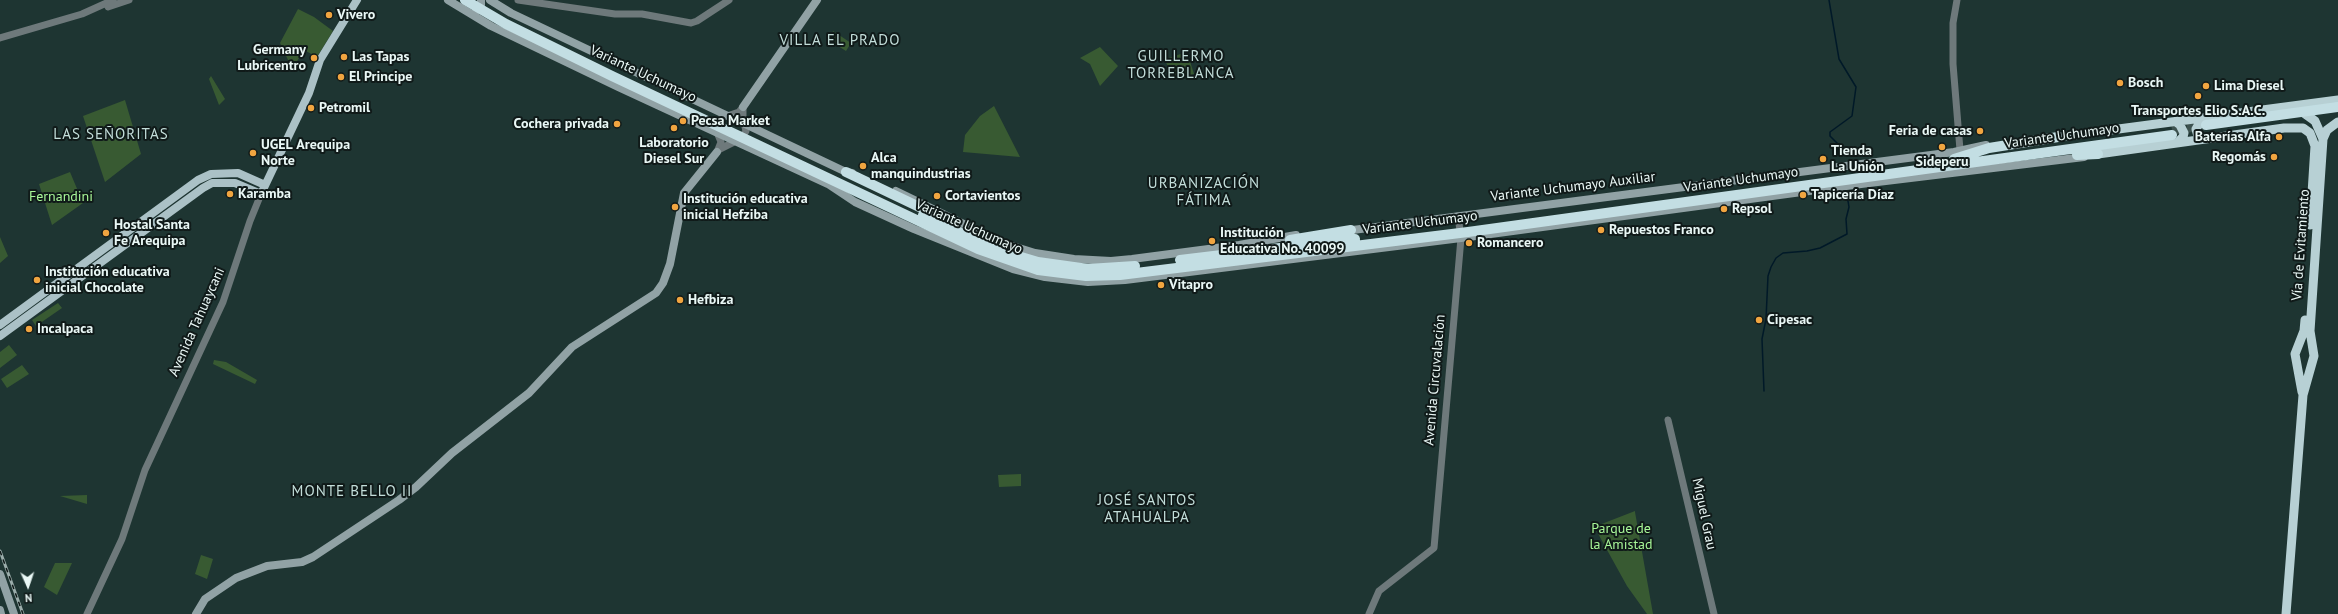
<!DOCTYPE html>
<meta charset="utf-8">
<style>
body{margin:0}
#map{position:relative;width:2338px;height:614px;overflow:hidden;background:#1e3532;font-family:"PT Sans",sans-serif}
canvas{display:block}
.north{position:absolute;left:8px;top:566px;width:40px;height:40px;-webkit-text-stroke:3px #101a19;paint-order:stroke;rotate:177deg;font-size:11px;font-weight:700;line-height:16px;text-align:center;color:#eaf8f6}
.north::after{content:'';display:block;margin:auto;width:14px;height:18px;background:#eaf8f6;clip-path:polygon(50% 0,100% 100%,50% 72%,0 100%)}
</style>
<div id="map">
<canvas width="2338" height="614"></canvas>
<div class="north">N</div>
</div>
<script>
const ctx = document.querySelector('canvas').getContext('2d');
ctx.lineJoin = 'round';
function fill(path, color) {
  ctx.fillStyle = color;
  ctx.fill(path, 'evenodd');
}
function shape(rows) {
  const path = new Path2D();
  for (const r of rows) {
    path.moveTo(r[0], r[1]);
    for (let i = 2; i < r.length; i += 2) path.lineTo(r[i], r[i + 1]);
  }
  return path;
}
function trace(path, color, width, dash) {
  ctx.strokeStyle = color;
  ctx.lineWidth = width;
  ctx.lineCap = dash ? 'butt' : 'round';
  ctx.setLineDash(dash || []);
  ctx.stroke(path);
}
function write(font, color, halo, rows, align = 'center') {
  ctx.font = font + ' "PT Sans",sans-serif';
  ctx.lineWidth = 4;
  ctx.setLineDash([]);
  ctx.textBaseline = 'middle';
  ctx.strokeStyle = halo;
  ctx.fillStyle = color;
  for (const [text, x, y, turn = 0] of rows) {
    ctx.save();
    ctx.translate(x, y);
    ctx.rotate((+turn || 0) * Math.PI / 180);
    ctx.textAlign = isNaN(turn) ? turn : align;
    if (halo) ctx.strokeText(text, 0, 0);
    ctx.fillText(text, 0, 0);
    ctx.restore();
  }
}
const green = shape([
 [298,9,314,17,333,31,317,57,304,50,296,63,288,60,280,43],
 [833,31,851,43,846,51,830,41],
 [1100,47,1118,66,1100,86,1090,64,1080,58],
 [1187,52,1194,74,1172,79,1165,59],
 [211,76,225,99,219,105,209,79],
 [125,100,141,154,105,182,83,116],
 [994,106,1020,157,963,152,965,135,980,116],
 [70,172,83,203,52,225,39,184],
 [0,237,8,256,0,263],
 [58,303,62,308,36,326,32,320],
 [9,345,17,355,0,368,0,352],
 [214,360,226,362,257,380,255,384,213,364],
 [22,365,29,374,7,388,1,379],
 [1021,474,1021,486,999,487,998,475],
 [87,495,87,504,60,496],
 [1635,511,1635,512,1653,614,1647,614,1627,586,1596,530,1599,525],
 [201,555,213,559,207,579,195,574],
 [55,563,72,563,57,595,44,587]
]);
const stream = shape([
 [1829,0,1839,59,1856,87,1852,116,1830,132,1830,136,1842,148],
 [1764,391,1762,339,1766,319,1768,276,1771,267,1776,258,1783,253,1807,251,1820,248,1847,234,1846,219,1849,207,1848,201,1842,195]
]);
const motorwayTunnel = shape([
 [2172,130,2205,125]
]);
const tertiary = shape([
 [518,0,615,14,642,14,691,23,697,21,729,0],
 [1957,0,1953,23,1953,64,1960,150],
 [108,7,129,0],
 [0,38,82,14,113,0],
 [718,150,742,138,746,131,743,119,743,108],
 [717,152,721,142,716,130,717,122,724,117,739,112,743,107],
 [1668,420,1714,614],
 [87,614,122,539,145,470,223,302,250,221,261,194],
 [1369,614,1379,591,1434,548,1461,238,1458,216]
]);
const secondary = shape([
 [448,0,491,26,618,87,828,184,855,202,914,229,1013,269,1045,277,1088,282,1125,280,1461,238,1861,184,2084,157],
 [490,0,511,13,846,172,852,173],
 [475,12,481,5,481,0],
 [743,107,817,0],
 [896,191,1003,243,1035,253,1074,259,1111,261,1132,259,1239,245,1296,235],
 [1345,231,1954,152,1986,145],
 [0,574,14,614],
 [0,610,1,614],
 [196,614,205,599,236,578,267,566,302,562,313,557,399,500,416,487,452,453,529,393,572,347,656,293,663,283,670,264,684,193,717,152]
]);
const primary = shape([
 [0,325,198,180,211,174,238,173,265,185],
 [0,336,203,188,212,183,235,183,261,194,309,93,320,60,357,0]
]);
const trunk = shape([
 [2176,122,2180,125,2184,133,2183,137,2177,143],
 [2058,137,2338,100],
 [2323,139,2327,130,2338,122],
 [2199,140,2196,129,2202,119],
 [2098,154,2284,128,2303,128,2310,133,2315,146,2310,225],
 [2302,392,2295,354,2304,331,2305,320],
 [2286,614,2303,395,2314,356,2310,331,2323,139,2315,121,2294,106]
]);
const motorway = shape([
 [465,0,506,24,612,76,978,249,1038,270,1086,276,1120,275,1468,232,2172,135],
 [2206,125,2338,107],
 [2077,155,2098,154],
 [1954,159,1989,148,2058,137],
 [846,172,934,214],
 [923,215,1001,251,1038,262,1088,269,1135,266],
 [1290,240,1351,230],
 [1180,260,1355,239]
]);
const rail = shape([
 [0,551,23,614]
]);
const markers = [
 [329,15,4,"#f1a540"],
 [344,57,4,"#f1a540"],
 [314,58,4,"#f1a540"],
 [341,77,4,"#f1a540"],
 [2120,83,4,"#f1a540"],
 [2206,86,4,"#f1a540"],
 [2198,96,4,"#f1a540"],
 [311,108,4,"#f1a540"],
 [683,121,4,"#f1a540"],
 [617,124,4,"#f1a540"],
 [674,128,4,"#f1a540"],
 [1980,131,4,"#f1a540"],
 [2279,137,4,"#f1a540"],
 [1942,147,4,"#f1a540"],
 [253,153,4,"#f1a540"],
 [2274,157,4,"#f1a540"],
 [1823,159,4,"#f1a540"],
 [863,166,4,"#f1a540"],
 [230,194,4,"#f1a540"],
 [1803,195,4,"#f1a540"],
 [937,196,4,"#f1a540"],
 [675,207,4,"#f1a540"],
 [1724,209,4,"#f1a540"],
 [1601,230,4,"#f1a540"],
 [106,233,4,"#f1a540"],
 [1212,241,4,"#f1a540"],
 [1469,243,4,"#f1a540"],
 [37,280,4,"#f1a540"],
 [1161,285,4,"#f1a540"],
 [680,300,4,"#f1a540"],
 [1759,320,4,"#f1a540"],
 [29,329,4,"#f1a540"]
];
const poiNames = [
 ["Vivero",337,15],
 ["Germany",306,50,"right"],
 ["Lubricentro",306,66,"right"],
 ["Las Tapas",352,57],
 ["El Principe",349,77],
 ["Bosch",2128,83],
 ["Lima Diesel",2214,86],
 ["Petromil",319,108],
 ["Transportes Elio S.A.C.",2198,111,"center"],
 ["Pecsa Market",691,121],
 ["Cochera privada",609,124,"right"],
 ["Feria de casas",1972,131,"right"],
 ["Baterías Alfa",2271,137,"right"],
 ["Laboratorio",674,143,"center"],
 ["Diesel Sur",674,159,"center"],
 ["UGEL Arequipa",261,145],
 ["Norte",261,161],
 ["Tienda",1831,151],
 ["La Unión",1831,167],
 ["Regomás",2266,157,"right"],
 ["Alca",871,158],
 ["manquindustrias",871,174],
 ["Sideperu",1942,162,"center"],
 ["Karamba",238,194],
 ["Tapicería Díaz",1811,195],
 ["Cortavientos",945,196],
 ["Institución educativa",683,199],
 ["inicial Hefziba",683,215],
 ["Repsol",1732,209],
 ["Hostal Santa",114,225],
 ["Fe Arequipa",114,241],
 ["Repuestos Franco",1609,230],
 ["Institución",1220,233],
 ["Educativa No. 40099",1220,249],
 ["Romancero",1477,243],
 ["Institución educativa",45,272],
 ["inicial Chocolate",45,288],
 ["Vitapro",1169,285],
 ["Hefbiza",688,300],
 ["Cipesac",1767,320],
 ["Incalpaca",37,329]
];
const streetNames = [
 ["Variante Uchumayo",643,74,25],
 ["Variante Uchumayo",2062,136,-8],
 ["Variante Uchumayo",1741,180,-8],
 ["Variante Uchumayo Auxiliar",1573,187,-7],
 ["Variante Uchumayo",1420,223,-7],
 ["Variante Uchumayo",969,227,24],
 ["Vía de Evitamiento",2301,245,-86],
 ["Avenida Tahuaycani",197,322,-66],
 ["Avenida Circuvalación",1435,380,-85],
 ["Miguel Grau",1704,514,78]
];
const parkNames = [
 ["Fernandini",61,197],
 ["Parque de",1621,529],
 ["la Amistad",1621,545]
];
const neighbourhoodNames = [
 ["VILLA EL PRADO",840,41],
 ["GUILLERMO",1181,57],
 ["TORREBLANCA",1181,74],
 ["LAS SEÑORITAS",111,135],
 ["URBANIZACIÓN",1204,184],
 ["FÁTIMA",1204,201],
 ["MONTE BELLO II",352,492],
 ["JOSÉ SANTOS",1147,501],
 ["ATAHUALPA",1147,518]
];
fill(green, '#385a32');
trace(stream, '#001928', 1.5);
trace(motorwayTunnel, '#3d524f', 10, [10, 5]);
trace(tertiary, '#6e797b', 7);
trace(secondary, '#91a2a5', 8);
trace(primary, '#abc1c6', 8);
trace(trunk, '#b7d0d4', 9);
trace(motorway, '#c3dee3', 10);
trace(rail, '#9badab', 3);
trace(rail, '#101a19', 1.5, [4.5]);
for (const [x, y, r, color] of markers) {
  const dot = new Path2D();
  dot.arc(x, y, r, 0, 2 * Math.PI);
  ctx.fillStyle = color;
  ctx.fill(dot);
  trace(dot, '#101a19', 1.5);
}
write('bold 14px', '#eaf8f6', '#101a19', poiNames, 'left');
write('14px', '#eaf8f6', '#101a19', streetNames);
write('14px', '#a8f798', '#101a19', parkNames);
ctx.letterSpacing = '1px';
write('15px', '#c3deda', '#101a19', neighbourhoodNames);
ctx.letterSpacing = '0px';
</script>
